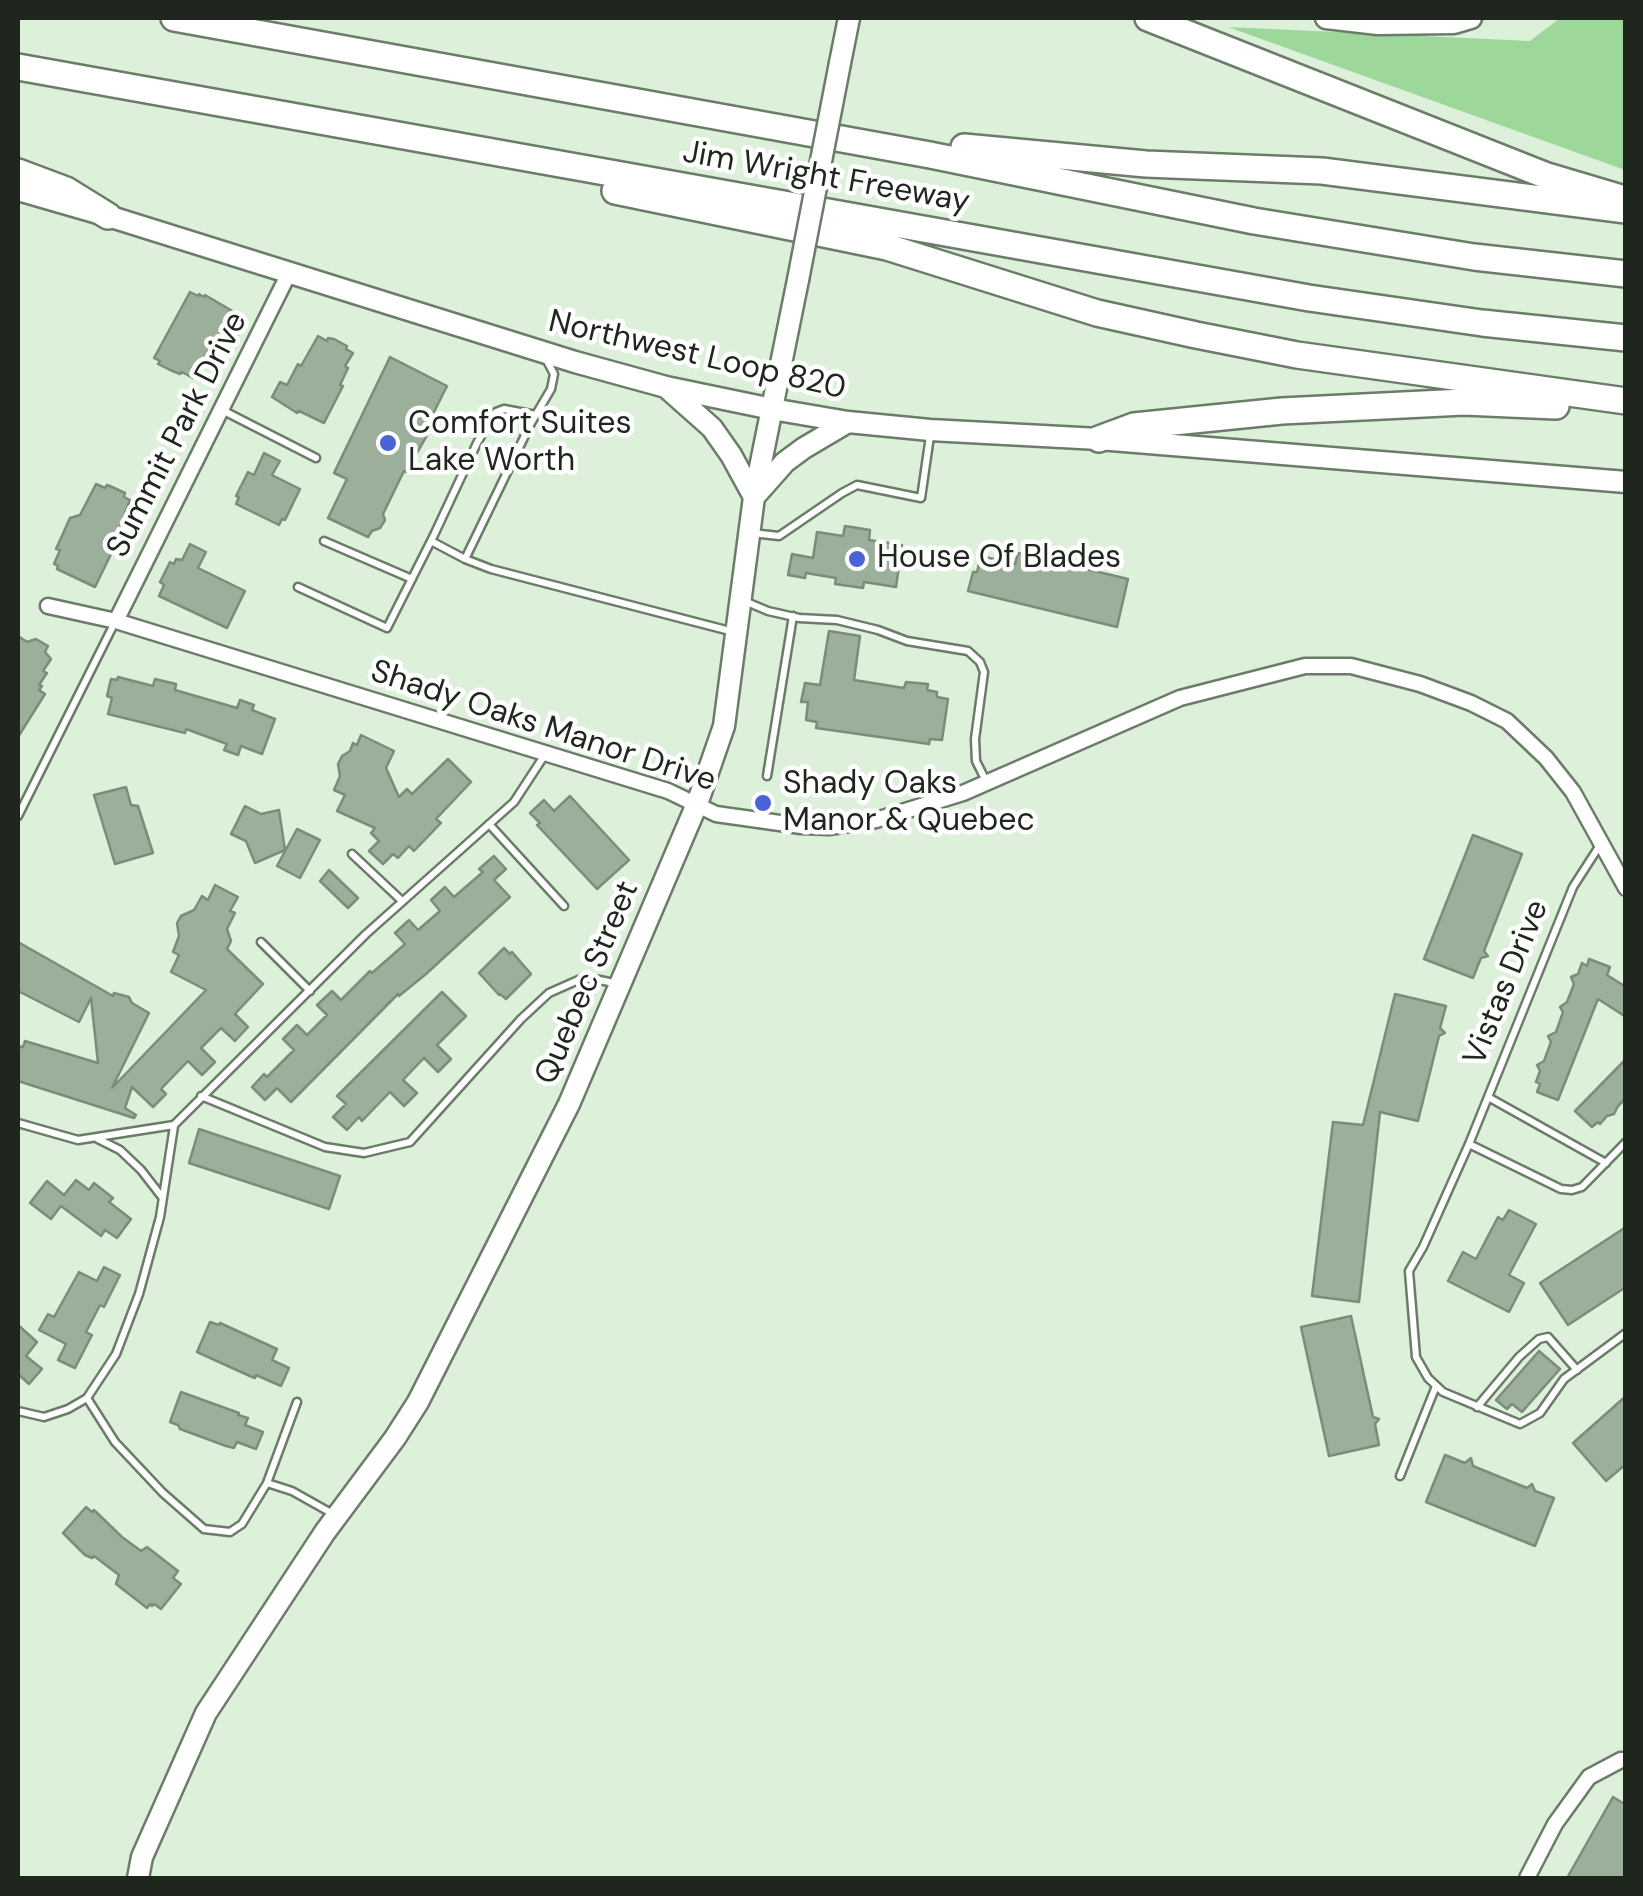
<!DOCTYPE html>
<style>
body{margin:0}
#map{position:relative;width:1643px;height:1896px;overflow:hidden;background:#dcf0da;font-family:"DM Sans",sans-serif}
canvas{display:block}
.frame{position:absolute;inset:0;border:20px solid #1e261e;pointer-events:none}
</style>
<div id="map">
<canvas width="1643" height="1896"></canvas>
<div class="frame"></div>
</div>
<script>
const ctx = document.querySelector('canvas').getContext('2d');
ctx.lineJoin = 'round';
function fill(path, color) {
  ctx.fillStyle = color;
  ctx.fill(path, 'evenodd');
}
function shape(rows) {
  const path = new Path2D();
  for (const r of rows) {
    path.moveTo(r[0], r[1]);
    for (let i = 2; i < r.length; i += 2) path.lineTo(r[i], r[i + 1]);
  }
  return path;
}
function trace(path, color, width, dash) {
  ctx.strokeStyle = color;
  ctx.lineWidth = width;
  ctx.lineCap = dash ? 'butt' : 'round';
  ctx.setLineDash(dash || []);
  ctx.stroke(path);
}
function write(font, color, halo, rows, align = 'center') {
  ctx.font = font + ' "DM Sans",sans-serif';
  ctx.lineWidth = 9;
  ctx.setLineDash([]);
  ctx.textBaseline = 'middle';
  ctx.strokeStyle = halo;
  ctx.fillStyle = color;
  for (const [text, x, y, turn = 0] of rows) {
    ctx.save();
    ctx.translate(x, y);
    ctx.rotate((+turn || 0) * Math.PI / 180);
    ctx.textAlign = isNaN(turn) ? turn : align;
    if (halo) ctx.strokeText(text, 0, 0);
    ctx.fillText(text, 0, 0);
    ctx.restore();
  }
}
const green = shape([
 [1560,18,1625,18,1625,170,1228,27,1530,41]
]);
const building = shape([
 [190,292,198,296,199,294,204,297,205,295,246,319,237,336,227,331,214,352,209,349,193,378,182,372,180,374,170,370,158,364,160,361,154,358,190,292],
 [318,336,327,341,328,338,334,339,347,346,346,349,353,353,345,366,348,368,340,385,343,386,324,423,299,411,297,413,272,397,280,382,287,385,298,364,301,366,318,336],
 [390,357,447,386,430,420,434,422,429,432,406,472,404,471,383,514,385,520,380,528,372,531,368,537,328,518,347,479,334,473,390,357],
 [264,453,280,461,272,475,300,489,285,520,282,519,279,525,236,504,239,497,236,496,248,472,254,475,264,453],
 [96,484,105,488,107,485,112,487,125,493,124,497,130,500,118,532,122,542,119,549,112,552,95,587,57,569,58,566,54,564,60,550,56,549,70,518,80,515,96,484],
 [845,526,870,530,869,540,902,545,896,587,864,582,863,588,835,584,836,578,806,573,805,578,788,575,792,554,813,558,817,532,843,536,845,526],
 [190,544,206,552,198,568,245,591,227,628,159,596,164,585,160,582,170,562,174,564,176,559,182,560,190,544],
 [1018,553,1128,579,1117,627,968,591,973,572,977,572,981,556,1015,564,1018,553],
 [829,631,860,636,854,680,904,688,906,682,928,684,927,690,937,692,937,697,948,699,942,740,930,739,929,744,816,728,817,722,806,720,808,702,801,702,805,683,820,685,829,631],
 [18,636,27,642,36,639,48,646,45,652,51,659,43,671,47,673,39,685,42,686,39,690,45,694,18,737,18,636],
 [118,677,153,686,155,679,176,684,175,690,237,708,240,700,254,705,252,710,275,719,262,754,241,746,238,755,224,750,227,744,186,729,185,733,108,714,112,698,107,696,111,679,117,680,118,677],
 [361,735,394,751,386,768,399,797,407,789,412,794,448,759,471,782,436,819,441,823,414,851,409,846,398,858,393,854,383,864,369,851,379,841,371,833,375,828,337,811,345,795,334,790,340,776,338,764,342,756,350,751,353,743,357,745,361,735],
 [126,787,131,805,138,806,153,853,115,864,94,795,126,787],
 [570,796,629,860,597,889,537,825,540,823,530,813,544,800,554,811,570,796],
 [245,806,261,814,279,810,285,850,255,863,246,841,231,834,245,806],
 [297,829,320,840,300,878,277,866,297,829],
 [1473,835,1522,854,1484,951,1488,956,1481,958,1473,978,1424,959,1473,835],
 [494,856,506,869,494,880,510,897,426,974,399,996,398,994,291,1102,277,1088,265,1100,252,1087,264,1074,267,1077,294,1050,283,1039,297,1025,307,1035,327,1015,317,1005,332,991,341,1000,370,971,372,973,405,944,395,933,409,920,418,930,440,911,431,900,445,887,454,897,483,872,479,869,494,856],
 [329,870,358,898,348,908,320,881,329,870],
 [215,885,238,897,230,911,235,913,227,929,231,941,227,949,263,984,235,1014,248,1027,235,1041,221,1028,201,1048,215,1062,202,1075,188,1061,161,1089,166,1094,153,1107,132,1087,125,1108,136,1115,134,1118,18,1081,18,1046,23,1047,25,1041,98,1063,91,998,79,1022,18,991,18,942,113,996,114,993,129,997,132,1003,149,1013,112,1088,206,990,171,972,179,955,173,952,179,936,177,923,181,916,194,910,202,896,208,900,215,885],
 [504,948,510,954,512,952,531,974,506,999,500,994,499,995,479,973,504,948],
 [1589,959,1610,967,1607,975,1626,987,1626,1017,1598,999,1558,1100,1537,1092,1540,1084,1536,1082,1540,1071,1537,1065,1544,1061,1551,1042,1548,1036,1556,1032,1563,1012,1560,1007,1567,1002,1574,984,1571,977,1578,974,1582,963,1587,966,1589,959],
 [442,992,466,1016,437,1045,451,1059,438,1072,424,1058,403,1080,417,1093,404,1106,390,1092,362,1121,359,1117,347,1130,333,1117,346,1104,337,1096,442,992],
 [1395,994,1446,1006,1440,1028,1445,1033,1439,1036,1418,1121,1380,1112,1359,1302,1312,1296,1333,1122,1363,1125,1395,994],
 [1626,1059,1626,1098,1618,1106,1614,1114,1607,1116,1600,1124,1598,1122,1592,1127,1575,1111,1626,1059],
 [199,1129,340,1176,329,1209,189,1163,199,1129],
 [76,1180,89,1190,94,1183,113,1198,109,1202,131,1219,117,1238,105,1230,101,1236,61,1206,51,1219,30,1203,47,1181,64,1195,76,1180],
 [1509,1210,1536,1224,1509,1275,1524,1283,1509,1312,1448,1281,1463,1252,1476,1259,1498,1217,1503,1220,1509,1210],
 [1626,1227,1626,1287,1568,1325,1540,1283,1626,1227],
 [104,1267,120,1275,104,1307,100,1305,86,1332,92,1335,75,1368,58,1360,66,1344,39,1330,48,1314,54,1317,79,1272,97,1281,104,1267],
 [1351,1316,1373,1417,1379,1419,1375,1424,1379,1445,1329,1456,1301,1327,1351,1316],
 [210,1322,219,1325,220,1323,277,1349,272,1360,289,1368,281,1386,256,1375,255,1378,252,1377,197,1352,210,1322],
 [18,1325,37,1342,26,1356,42,1369,29,1384,18,1374,18,1325],
 [1539,1351,1560,1369,1522,1412,1512,1404,1507,1409,1496,1400,1539,1351],
 [181,1392,239,1413,238,1415,248,1418,245,1425,263,1432,256,1449,237,1442,234,1448,226,1446,180,1429,178,1425,170,1422,181,1392],
 [1626,1396,1626,1464,1606,1481,1573,1443,1626,1396],
 [1445,1455,1465,1463,1471,1458,1473,1466,1527,1488,1532,1484,1535,1491,1554,1498,1535,1546,1426,1502,1445,1455],
 [86,1507,92,1512,94,1510,122,1537,141,1551,147,1547,178,1571,173,1578,181,1584,161,1609,154,1604,152,1606,150,1604,147,1608,116,1584,119,1575,94,1556,92,1558,85,1555,63,1533,86,1507],
 [1613,1797,1626,1805,1626,1878,1567,1878,1613,1797]
]);
const lane = shape([
 [546,359,554,374,551,389,531,423,465,559,491,569,730,631],
 [222,410,316,458],
 [752,533,779,536,842,493,857,485,921,498,930,436],
 [324,541,412,579],
 [431,541,465,559],
 [298,587,387,628,434,535,477,443,491,419,496,412,504,409,536,415],
 [742,600,768,611,799,618,837,620,878,630,907,641,968,651,980,662,984,672,975,739,976,761,986,781],
 [767,776,793,616],
 [18,816,115,622],
 [489,824,564,906],
 [1600,845,1573,887,1469,1144,1423,1247,1409,1271,1416,1357,1428,1378,1443,1392,1520,1424,1540,1413,1564,1379,1626,1333],
 [352,854,402,901],
 [261,942,310,991],
 [201,1096,325,1147,364,1153,410,1142,521,1019,549,993,585,977,614,983],
 [1488,1097,1606,1163],
 [18,1123,78,1140,174,1125,366,934,514,802,546,753],
 [98,1139,120,1150,141,1170,162,1197],
 [1469,1144,1561,1189,1572,1190,1582,1187,1626,1142],
 [87,1398,116,1354,139,1294,160,1217,174,1126],
 [1477,1407,1519,1357,1539,1339,1548,1337,1577,1370],
 [18,1411,44,1417,68,1409,87,1398,115,1442,163,1493,204,1529,230,1532,242,1524,267,1483,292,1491,333,1514],
 [1400,1476,1436,1386],
 [267,1483,297,1402]
]);
const street = shape([
 [48,606,116,621,668,791,716,814,801,826,829,827,876,820,963,793,1180,698,1305,666,1351,666,1420,684,1471,703,1507,721,1546,758,1573,792,1626,888],
 [116,621,289,273],
 [1527,1878,1555,1824,1589,1777,1621,1760,1626,1760]
]);
const secondary = shape([
 [1326,18,1378,24,1454,23,1471,18],
 [840,63,849,18],
 [18,190,108,216,575,362,666,387,772,409,848,422,930,430,1099,439,1626,482],
 [667,388,712,428,731,455,754,497,785,462,804,448,848,422],
 [138,1878,142,1857,206,1713,325,1532,395,1438,418,1402,569,1104,697,804,724,726,754,497,798,280]
]);
const highway = shape([
 [174,18,930,155,1254,221,1474,257,1626,274],
 [1148,18,1547,176,1621,198],
 [18,67,1309,298,1482,323,1626,338],
 [964,147,1146,164,1322,171,1626,210],
 [18,172,66,190,108,216],
 [615,191,887,247,1097,313,1196,335,1297,355,1626,401],
 [1099,439,1134,426,1282,411,1464,402,1556,406]
]);
const secondaryBridge = shape([
 [798,280,840,63]
]);
const markers = [
 [388,443,10,"#4c62d7"],
 [857,559,10,"#4c62d7"],
 [763,803,10,"#4c62d7"]
];
const streetNames = [
 ["Jim Wright Freeway",826,178,10],
 ["Northwest Loop 820",697,356,13],
 ["Summit Park Drive",178,435,-63],
 ["Shady Oaks Manor Drive",543,727,18],
 ["Quebec Street",588,983,-67],
 ["Vistas Drive",1507,983,-68]
];
const poiNames = [
 ["Comfort Suites",408,425],
 ["Lake Worth",408,462],
 ["House Of Blades",877,559],
 ["Shady Oaks",783,785],
 ["Manor & Quebec",783,822]
];
fill(green, '#9dd79a');
fill(building, '#9caf9b');
trace(building, '#7b8d7a', 2.5);
trace(lane, '#6b7c69', 11);
trace(street, '#6b7c69', 19);
trace(secondary, '#6b7c69', 25);
trace(highway, '#6b7c69', 30);
trace(lane, '#fff', 6);
trace(street, '#fff', 14);
trace(secondary, '#fff', 20);
trace(highway, '#fff', 25);
trace(secondaryBridge, '#6b7c69', 25, []);
trace(secondaryBridge, '#fff', 20);
for (const [x, y, r, color] of markers) {
  const dot = new Path2D();
  dot.arc(x, y, r, 0, 2 * Math.PI);
  ctx.fillStyle = color;
  ctx.fill(dot);
  trace(dot, '#fff', 4);
}
write('32px', '#1e261e', '#fff', streetNames);
write('32px', '#1e261e', '#fff', poiNames, 'left');
</script>
